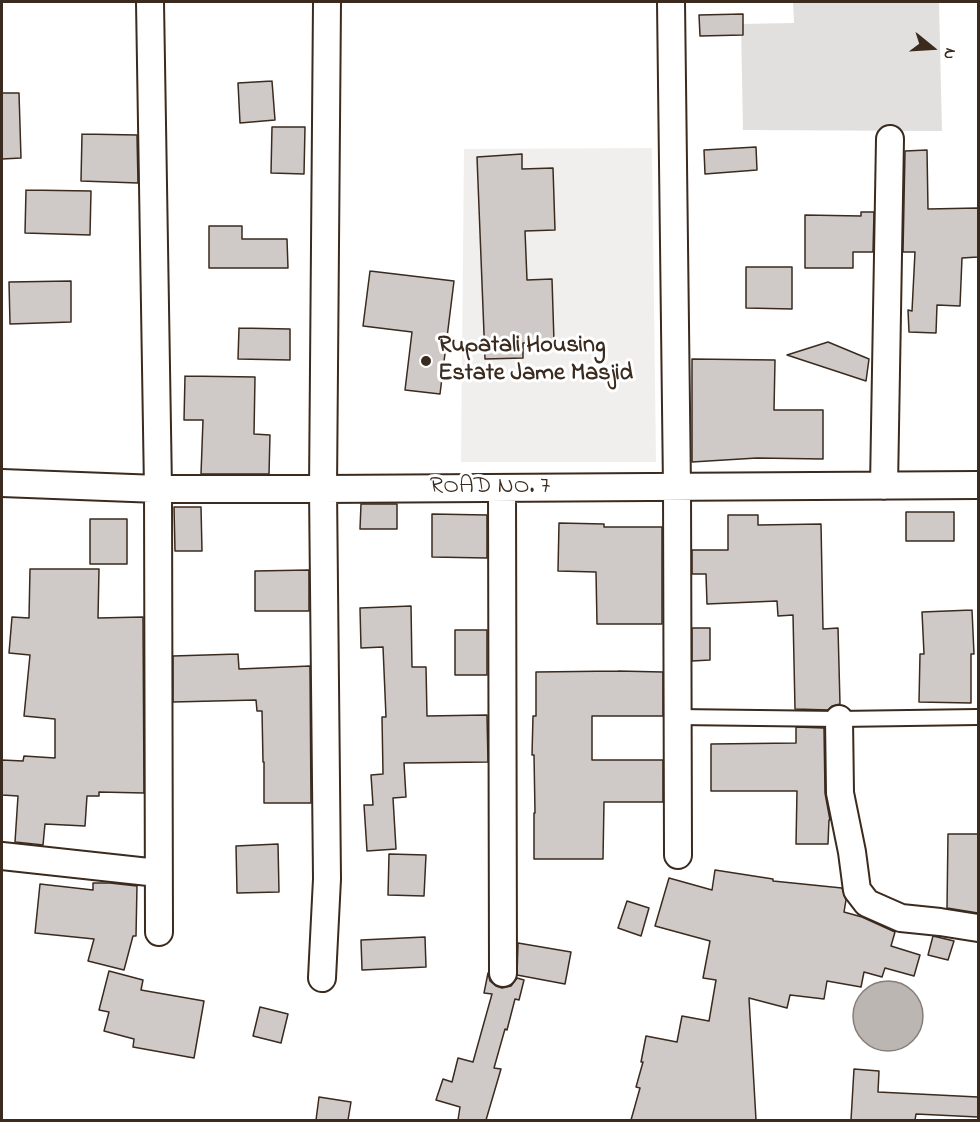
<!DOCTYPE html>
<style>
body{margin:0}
#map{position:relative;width:980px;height:1122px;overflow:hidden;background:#fff;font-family:"Indie Flower",sans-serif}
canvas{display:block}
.frame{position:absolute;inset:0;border:3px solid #3b2a1e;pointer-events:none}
.north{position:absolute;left:902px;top:18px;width:60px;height:60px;-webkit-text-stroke:4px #fff;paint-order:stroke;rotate:108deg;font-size:16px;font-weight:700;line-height:24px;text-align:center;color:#3b2a1e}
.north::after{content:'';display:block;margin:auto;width:21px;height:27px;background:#3b2a1e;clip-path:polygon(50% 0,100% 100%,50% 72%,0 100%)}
</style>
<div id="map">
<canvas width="980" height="1122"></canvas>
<div class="frame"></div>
<div class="north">N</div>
</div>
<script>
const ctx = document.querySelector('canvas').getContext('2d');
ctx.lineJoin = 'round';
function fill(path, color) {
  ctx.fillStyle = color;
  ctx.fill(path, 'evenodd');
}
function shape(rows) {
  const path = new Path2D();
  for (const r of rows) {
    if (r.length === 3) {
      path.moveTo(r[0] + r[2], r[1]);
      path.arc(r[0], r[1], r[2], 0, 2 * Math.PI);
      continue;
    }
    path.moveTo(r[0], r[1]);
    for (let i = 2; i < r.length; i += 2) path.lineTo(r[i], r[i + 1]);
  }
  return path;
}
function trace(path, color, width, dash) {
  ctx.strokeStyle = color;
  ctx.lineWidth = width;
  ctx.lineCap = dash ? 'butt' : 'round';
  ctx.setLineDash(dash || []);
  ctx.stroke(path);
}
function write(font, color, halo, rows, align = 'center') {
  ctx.font = font + ' "Indie Flower",sans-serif';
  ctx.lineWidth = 6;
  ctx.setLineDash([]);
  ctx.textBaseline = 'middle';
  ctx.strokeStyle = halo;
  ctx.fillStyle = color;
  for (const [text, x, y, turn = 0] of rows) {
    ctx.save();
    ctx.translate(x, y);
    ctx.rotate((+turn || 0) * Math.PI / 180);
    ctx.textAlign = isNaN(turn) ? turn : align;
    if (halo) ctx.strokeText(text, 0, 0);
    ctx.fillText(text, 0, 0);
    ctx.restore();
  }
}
const built = shape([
 [652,148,656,462,461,462,464,149]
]);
const green = shape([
 [793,2,939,2,942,131,743,130,741,24,794,23]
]);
const water = shape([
 [888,1016,35]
]);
const building = shape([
 [743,14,743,35,700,36,699,15,743,14],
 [272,81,275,120,240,123,238,83,272,81],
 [2,93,19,93,21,158,2,159,2,93],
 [272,127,305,127,304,174,271,173,272,127],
 [82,134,137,135,138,183,81,181,82,134],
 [756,147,757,170,705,174,704,150,756,147],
 [927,150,928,209,978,208,978,257,962,258,960,306,937,305,936,333,909,332,908,310,912,311,915,252,903,252,905,151,927,150],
 [522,154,522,169,553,168,555,230,525,231,527,280,552,279,554,342,523,343,523,358,485,359,477,157,522,154],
 [26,190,91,191,90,235,25,233,26,190],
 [861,212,874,212,873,252,853,252,853,268,805,268,805,215,861,216,861,212],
 [209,226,242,226,242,239,287,239,288,268,209,268,209,226],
 [746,267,792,267,792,309,746,308,746,267],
 [370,271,454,281,440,394,405,390,412,332,363,326,370,271],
 [71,281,71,322,10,324,9,282,71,281],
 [239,328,290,329,290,360,238,359,239,328],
 [828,342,869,359,866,381,787,355,828,342],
 [692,359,775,360,774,410,823,410,823,459,757,458,692,462,692,359],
 [185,376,255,377,254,434,270,435,269,474,201,474,203,420,184,420,185,376],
 [361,504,397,504,397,529,360,529,361,504],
 [174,507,201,507,202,551,175,551,174,507],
 [906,512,954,512,954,541,906,541,906,512],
 [432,514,487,515,487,558,432,557,432,514],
 [728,515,758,515,758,525,821,524,823,629,838,628,840,704,832,706,828,710,795,709,793,615,778,616,777,601,707,604,706,574,692,574,692,550,728,550,728,515],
 [90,519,127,519,127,564,90,564,90,519],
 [559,523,604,524,604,527,662,527,662,624,597,624,596,572,558,571,559,523],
 [30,569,99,569,98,618,143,617,144,793,99,792,99,796,87,796,85,826,45,824,43,845,15,842,18,796,2,795,2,760,23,761,24,756,55,758,55,719,24,716,30,655,9,653,12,617,29,618,30,569],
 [309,570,309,611,255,611,255,571,309,570],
 [411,606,412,667,426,667,427,716,487,715,488,762,404,763,406,797,393,798,396,849,367,851,364,805,373,805,371,775,383,774,382,717,386,717,383,647,361,648,360,608,411,606],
 [972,610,974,654,971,654,971,703,919,702,920,654,924,654,922,612,972,610],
 [692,628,710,628,710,660,692,661,692,628],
 [455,630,487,630,487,675,455,675,455,630],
 [238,654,239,669,310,666,311,803,264,803,264,762,263,762,262,711,257,711,256,700,173,702,173,656,238,654],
 [618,671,663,672,663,716,592,716,592,760,663,760,663,802,604,802,603,859,534,859,534,813,535,813,534,755,532,755,533,716,536,716,536,672,618,671],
 [796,727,824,728,825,793,830,820,829,820,828,844,796,844,797,791,711,791,711,744,796,743,796,727],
 [948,834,978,834,978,913,947,908,948,834],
 [278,844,279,892,237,893,236,846,278,844],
 [389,854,426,855,424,896,388,895,389,854],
 [715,870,773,879,773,881,842,888,846,900,844,912,862,917,895,932,891,946,920,955,914,976,885,968,882,977,864,972,861,987,827,981,824,999,790,995,787,1008,749,998,756,1120,631,1120,640,1088,636,1087,643,1062,641,1062,646,1036,677,1042,682,1016,709,1021,716,980,703,978,710,941,655,926,669,878,712,890,715,870],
 [93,883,110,883,137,886,136,936,133,936,124,970,88,961,94,939,35,933,40,884,93,890,93,883],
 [627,901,649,908,641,936,618,928,627,901],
 [933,936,954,941,948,960,928,955,933,936],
 [425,937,426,967,362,970,361,940,425,937],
 [518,943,571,952,565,984,517,975,518,943],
 [109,971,143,980,141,990,204,1001,194,1058,133,1047,134,1039,104,1031,109,1012,99,1010,109,971],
 [488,973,490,981,496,986,502,988,511,986,517,978,524,980,519,1000,515,999,507,1030,505,1029,494,1068,501,1069,486,1120,458,1120,460,1107,436,1100,443,1079,452,1082,458,1058,473,1062,492,994,484,993,488,973],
 [260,1007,288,1014,281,1043,253,1036,260,1007],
 [854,1069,879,1071,878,1092,978,1097,978,1117,916,1114,915,1120,851,1120,854,1069],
 [319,1097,351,1102,348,1120,316,1120,319,1097]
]);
const service = shape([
 [678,717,839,719,978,717]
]);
const minor = shape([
 [150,2,158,489,159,932],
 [671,2,677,487,678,855],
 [2,483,158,489,323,489,978,485],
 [884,486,890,139],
 [502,488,503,973],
 [839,719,840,793,852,852,857,890,867,903,901,918,940,922,978,928],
 [2,856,158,873],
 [322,978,327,879,323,489,327,2]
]);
const markers = [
 [426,361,6,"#3b2a1e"]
];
const poiNames = [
 ["Rupatali Housing",438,347],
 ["Estate Jame Masjid",438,375]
];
const streetNames = [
 ["ROAD NO. 7",490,488]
];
fill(built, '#f1efee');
fill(green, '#e2e0de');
fill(water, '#bcb6b3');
trace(water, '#887e77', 1.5);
fill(building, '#cfcac7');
trace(building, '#3b2a1e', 1.5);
trace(service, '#3b2a1e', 18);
trace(minor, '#3b2a1e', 30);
trace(service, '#fff', 14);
trace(minor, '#fff', 26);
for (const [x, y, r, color] of markers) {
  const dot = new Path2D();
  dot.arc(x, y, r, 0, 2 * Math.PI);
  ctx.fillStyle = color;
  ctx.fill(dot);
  trace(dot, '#fff', 2);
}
write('bold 24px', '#3b2a1e', '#fff', poiNames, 'left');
write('24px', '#3b2a1e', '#fff', streetNames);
</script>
